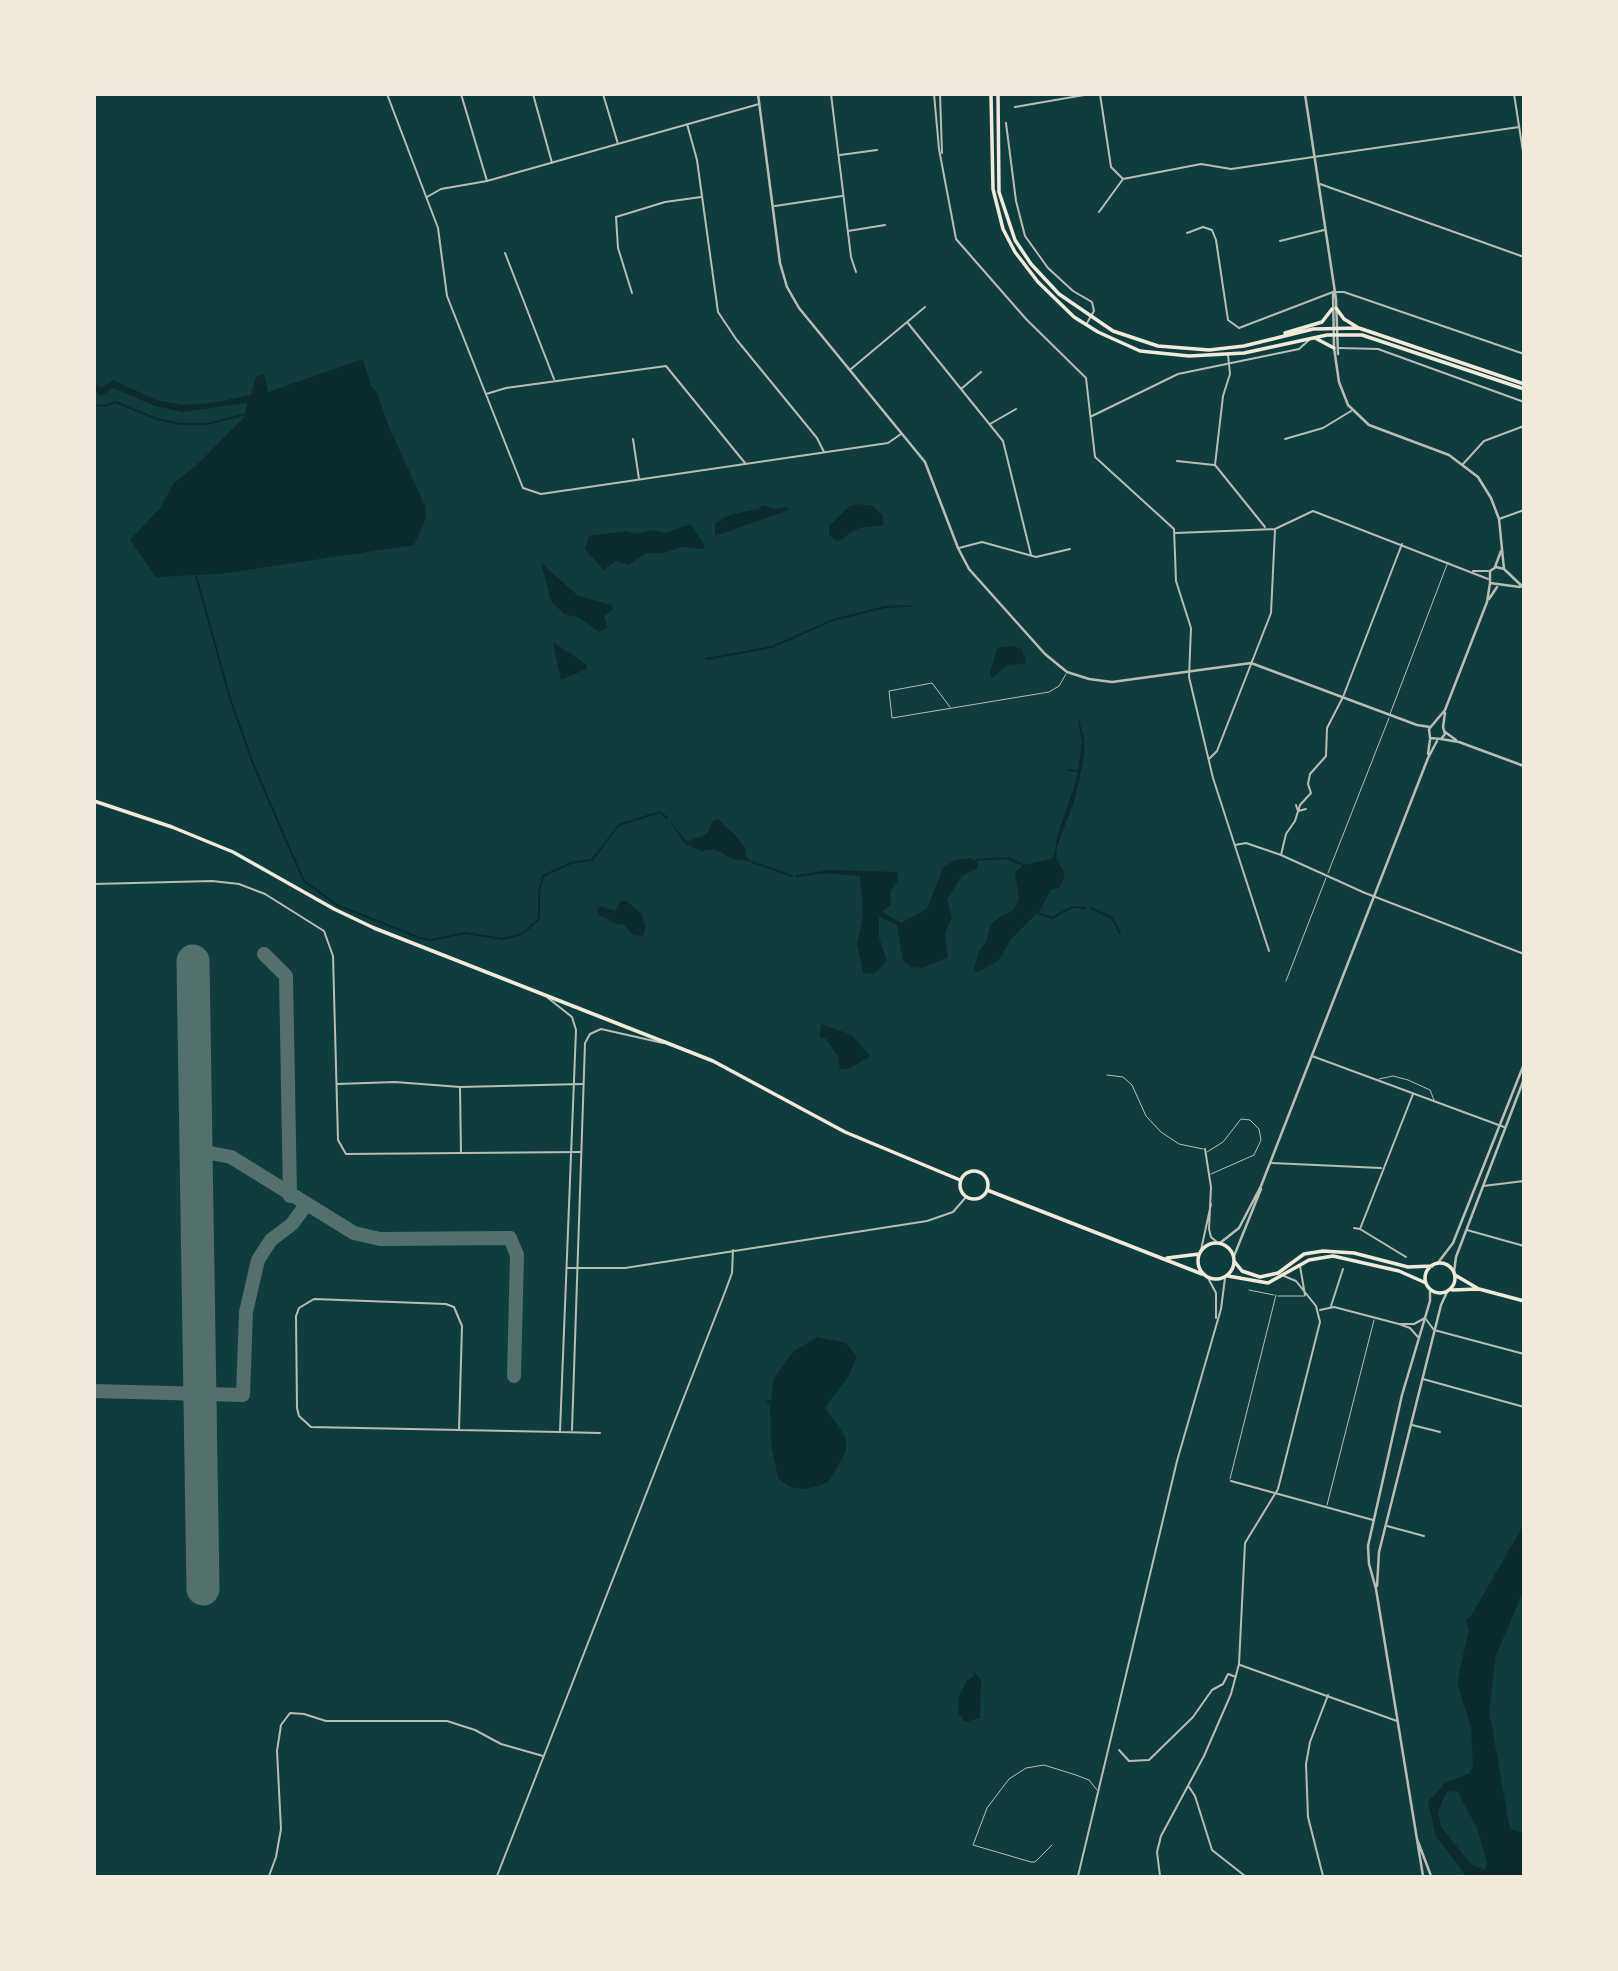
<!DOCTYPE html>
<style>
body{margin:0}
#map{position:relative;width:1618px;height:1971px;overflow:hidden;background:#0f3d3e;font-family:Inter,sans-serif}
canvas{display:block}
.frame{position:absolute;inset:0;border:96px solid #f1e9da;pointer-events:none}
</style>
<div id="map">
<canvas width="1618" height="1971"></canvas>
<div class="frame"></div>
</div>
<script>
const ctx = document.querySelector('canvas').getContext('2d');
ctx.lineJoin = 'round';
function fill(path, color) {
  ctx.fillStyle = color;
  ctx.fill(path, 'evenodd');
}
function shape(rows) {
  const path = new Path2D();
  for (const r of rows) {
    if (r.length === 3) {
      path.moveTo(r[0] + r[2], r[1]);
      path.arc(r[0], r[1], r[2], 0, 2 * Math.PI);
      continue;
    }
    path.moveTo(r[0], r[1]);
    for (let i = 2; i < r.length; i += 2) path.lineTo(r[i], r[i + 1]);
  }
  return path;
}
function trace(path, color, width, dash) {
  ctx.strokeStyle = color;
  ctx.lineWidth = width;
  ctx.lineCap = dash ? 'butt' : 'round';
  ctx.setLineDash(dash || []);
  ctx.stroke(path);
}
const water = shape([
 [363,359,371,386,377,393,389,427,425,506,426,518,414,545,220,574,156,577,130,540,160,508,174,483,200,462,245,416,247,403,183,412,155,406,113,388,101,396,95,391,95,383,102,388,113,380,156,400,182,405,212,403,251,395,256,377,264,374,268,392],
 [856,504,873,506,883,516,883,525,859,528,838,541,833,538,829,535,829,526,850,506],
 [762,505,774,509,787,507,789,510,715,536,715,523,732,514,759,509],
 [690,524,705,545,703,549,681,547,664,553,647,553,629,565,616,561,604,570,585,549,589,536,626,531,637,534,654,530,665,533],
 [541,563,578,596,612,605,613,610,604,616,608,628,599,632,578,617,565,615,551,601],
 [553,642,587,665,586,669,561,680],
 [1012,646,1022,649,1026,663,1008,665,992,678,990,673,997,648],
 [1077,715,1084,737,1084,756,1075,799,1057,846,1056,858,1064,872,1064,878,1060,887,1051,890,1040,910,1011,939,999,960,978,972,974,971,978,953,987,940,990,926,999,917,1013,911,1019,900,1015,873,1023,865,1052,859,1055,853,1057,837,1077,778,1082,743],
 [668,818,685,840,689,841,707,834,713,821,718,819,738,838,746,850,746,857,752,862,732,859,715,849,702,851,685,844],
 [970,858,977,862,978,868,962,876,947,899,952,918,945,932,948,957,922,968,911,967,903,961,897,925,879,917,879,937,887,961,874,974,863,973,857,945,863,915,860,876,824,873,824,870,897,872,898,880,890,892,891,904,882,912,901,923,927,909,943,868,955,860],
 [621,901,626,901,640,912,646,927,643,936,633,935,624,924,619,925,599,915,597,910,600,906,615,911],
 [821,1024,852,1035,870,1056,849,1069,840,1069,838,1056,826,1039,820,1037],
 [817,1337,846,1343,857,1357,848,1377,825,1407,846,1438,846,1451,830,1480,820,1486,802,1489,790,1487,778,1478,771,1443,770,1405,764,1401,771,1400,774,1378,793,1352],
 [1523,1526,1523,1592,1496,1655,1489,1710,1510,1829,1523,1833,1523,1876,1466,1876,1436,1836,1428,1802,1445,1783,1470,1773,1473,1765,1471,1727,1457,1683,1469,1629,1465,1620,1471,1616],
 [1457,1791,1477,1828,1487,1863,1485,1870,1471,1864,1441,1827,1438,1813,1443,1799,1447,1792],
 [973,1671,981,1680,980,1718,965,1722,958,1712,959,1696,967,1680,974,1676]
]);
const stream = shape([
 [94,405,105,406,115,402,157,419,180,424,207,424,247,414],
 [196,576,230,698,252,761,291,852,304,881,337,905,420,938,432,940,465,933,503,939,522,934,539,919,539,892,543,876,571,863,592,860,619,825,660,812,667,818],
 [706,659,772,647,833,620,885,607,911,606],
 [1068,770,1077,771],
 [976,860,1008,858,1023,865],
 [752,862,792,876],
 [797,876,824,872],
 [1091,908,1112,918,1120,933],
 [1036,913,1052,918,1072,907,1085,908]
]);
const taxiway = shape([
 [264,954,286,976,290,1196],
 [196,1143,205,1152,231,1157,354,1233,380,1239,510,1238,517,1255,514,1376],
 [196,1165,200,1157,209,1153],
 [199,1380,203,1390,212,1394],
 [94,1391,243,1395,246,1312,258,1260,271,1240,292,1224,306,1205],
 [185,1394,195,1398,199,1409]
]);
const runway = shape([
 [193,961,203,1589]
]);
const service = shape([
 [950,707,932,683,889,691,892,718,1049,692,1059,686,1066,674],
 [1390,714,1448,562],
 [1328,873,1389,718],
 [1286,981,1326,878],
 [1107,1075,1123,1077,1132,1085,1146,1116,1161,1132,1179,1144,1203,1149],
 [1379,1079,1393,1076,1408,1080,1430,1090,1434,1100],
 [1207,1152,1223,1142,1241,1119,1250,1120,1259,1129,1261,1140,1254,1155,1211,1174],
 [1249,1290,1274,1295],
 [1278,1296,1305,1296],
 [1230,1479,1276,1295],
 [1327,1505,1374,1320],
 [1052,1845,1035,1862,1031,1862,973,1845,987,1808,1009,1779,1026,1768,1044,1765,1076,1775,1089,1780,1097,1790]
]);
const minor = shape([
 [387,94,438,228,447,296,523,488,541,494,888,443,901,434],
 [461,94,487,181],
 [533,94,552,163],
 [603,94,618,144],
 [831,94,851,257,856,272],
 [934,94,939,149,956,239,1026,319,1086,378,1095,457,1174,529,1176,581,1191,628,1189,677,1213,778,1269,951],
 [940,94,942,153],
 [1100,94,1111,167,1123,179,1201,164,1231,169,1519,127],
 [1514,94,1524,158],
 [1015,107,1090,94],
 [1006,123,1016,201,1025,236,1048,268,1073,291,1092,302,1094,311,1087,323],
 [687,124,697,160,718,312,736,339,817,438,824,452],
 [840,155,877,150],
 [1320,184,1524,257],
 [427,197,441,189,487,181,759,104],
 [775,206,842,196],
 [1099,212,1123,179],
 [848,231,885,225],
 [1187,233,1203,227,1212,230,1216,240,1228,320,1239,328,1333,292,1344,292,1524,354],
 [1280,241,1324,230],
 [505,253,554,379],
 [632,293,618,248,616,217,665,202,701,197],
 [907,322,1003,441,1031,555],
 [1339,348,1378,349,1524,402],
 [1228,355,1230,374,1223,396,1215,465,1265,527],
 [851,369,925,307],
 [961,389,981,372],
 [486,394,506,388,666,366,745,463],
 [1092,416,1178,374,1299,349,1309,340],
 [990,424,1016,409],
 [633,439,639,479],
 [1285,439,1323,428,1351,411],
 [1177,461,1214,465],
 [1463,464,1484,441,1524,426],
 [1499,519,1524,510],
 [1176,533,1275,529,1313,511,1488,579],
 [959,548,982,542,1036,557,1070,549],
 [1473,571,1488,571],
 [1209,759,1217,751,1271,613,1275,530],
 [1296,805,1298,811,1306,809],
 [1235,845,1246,843,1281,855,1365,893,1524,954],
 [1281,855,1286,834,1295,821,1300,805,1311,793,1308,784,1310,774,1326,756,1327,728,1343,697,1402,544],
 [94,884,212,881,239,884,265,894,324,931,333,956,338,1140,346,1154,580,1152],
 [548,998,572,1017,576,1030,560,1431],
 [1312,1056,1504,1127],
 [337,1084,395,1082,460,1087,582,1084],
 [460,1088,461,1153],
 [1205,1149,1211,1187,1209,1229,1211,1237,1218,1243],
 [1272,1163,1381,1168],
 [1483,1186,1524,1181],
 [1354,1228,1360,1229,1406,1257],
 [1360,1229,1413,1094],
 [1467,1230,1524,1246],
 [1201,1250,1211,1204],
 [1300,1266,1305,1295],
 [567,1268,625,1268,927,1221,953,1212,966,1197],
 [1208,1278,1216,1293,1216,1318],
 [1331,1306,1343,1269],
 [1320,1310,1334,1307,1399,1324,1410,1328,1418,1337],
 [1399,1324,1414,1324,1425,1318,1434,1330,1524,1354],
 [1423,1379,1524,1407],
 [1412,1425,1440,1432],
 [459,1430,462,1326,454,1307,446,1304,314,1299,299,1308,296,1316,297,1408,299,1416,311,1427,459,1430,559,1432,600,1433],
 [572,1430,585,1043,590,1034,601,1029,663,1043],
 [1231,1481,1373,1520],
 [1387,1526,1424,1536],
 [1240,1665,1397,1721],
 [1119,1750,1129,1761,1149,1760,1193,1717,1212,1690,1223,1684,1228,1674,1236,1677],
 [1189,1787,1195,1796,1212,1850,1245,1876],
 [269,1876,276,1857,281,1829,277,1751,281,1725,290,1713,304,1714,326,1721,447,1721,475,1730,501,1744,543,1756],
 [497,1876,725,1292,732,1273,733,1250],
 [1078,1876,1177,1461,1221,1309,1225,1278],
 [1160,1876,1157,1852,1161,1836,1204,1756,1231,1694,1239,1664,1245,1543,1278,1489,1320,1322,1316,1306,1296,1281,1284,1276],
 [1323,1876,1308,1817,1306,1764,1310,1742,1328,1695]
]);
const tertiary = shape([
 [758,94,780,263,787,287,799,308,925,462,958,548,969,569,1045,654,1067,672,1089,679,1112,682,1251,663,1417,725,1430,727],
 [1305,94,1336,299,1338,354],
 [1333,292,1334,348,1339,382,1348,405,1369,425,1449,455,1478,477,1491,498,1499,519,1504,569,1523,587],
 [1495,567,1501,551],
 [1504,569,1496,567,1490,571,1490,583,1520,587],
 [1489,599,1497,587],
 [1443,727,1445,734,1441,739,1430,738,1429,729,1445,710,1487,602,1490,583],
 [1443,727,1445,713],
 [1445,732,1456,740],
 [1441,739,1459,742,1524,766],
 [1428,754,1430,740],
 [1220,1243,1239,1228,1261,1186,1428,758,1437,741],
 [1234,1256,1261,1189],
 [1437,1264,1453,1243,1524,1064],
 [1454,1272,1456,1257,1524,1079],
 [1377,1586,1379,1552,1441,1305,1447,1292],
 [1417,1839,1431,1876],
 [1423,1876,1376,1589,1369,1564,1368,1546,1402,1395,1430,1301,1430,1289]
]);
const secondary = shape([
 [94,801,172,827,233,852,334,909,374,928,713,1061,845,1132,960,1180],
 [974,1185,14],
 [987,1190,1202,1274],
 [1216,1261,18],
 [1167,1258,1199,1254],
 [1234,1261,1242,1271,1260,1277,1278,1273,1304,1254,1323,1251,1354,1253,1408,1267,1432,1266],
 [1440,1278,15],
 [1455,1275,1477,1288],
 [1228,1276,1268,1283,1309,1260,1333,1256,1399,1271,1426,1283],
 [1452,1290,1479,1289,1524,1301]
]);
const trunk = shape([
 [991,94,993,189,1003,229,1015,252,1038,282,1074,317,1098,332,1140,351,1189,356,1244,353,1327,335,1362,335,1524,389],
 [998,94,999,192,1015,240,1031,264,1059,294,1113,331,1158,346,1209,350,1244,346,1313,329,1359,328,1524,384],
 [1336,308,1344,319,1357,327],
 [1285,333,1322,322,1332,309],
 [1315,338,1334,348]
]);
fill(water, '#0a2a2b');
trace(stream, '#0a2a2b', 2);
trace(taxiway, '#53706d', 14);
trace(runway, '#53706d', 33);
trace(service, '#b8beb3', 1);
trace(minor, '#b8beb3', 2);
trace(tertiary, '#b8beb3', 2.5);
trace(secondary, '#f1e9da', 3.5);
trace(trunk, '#f1e9da', 3.5);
</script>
